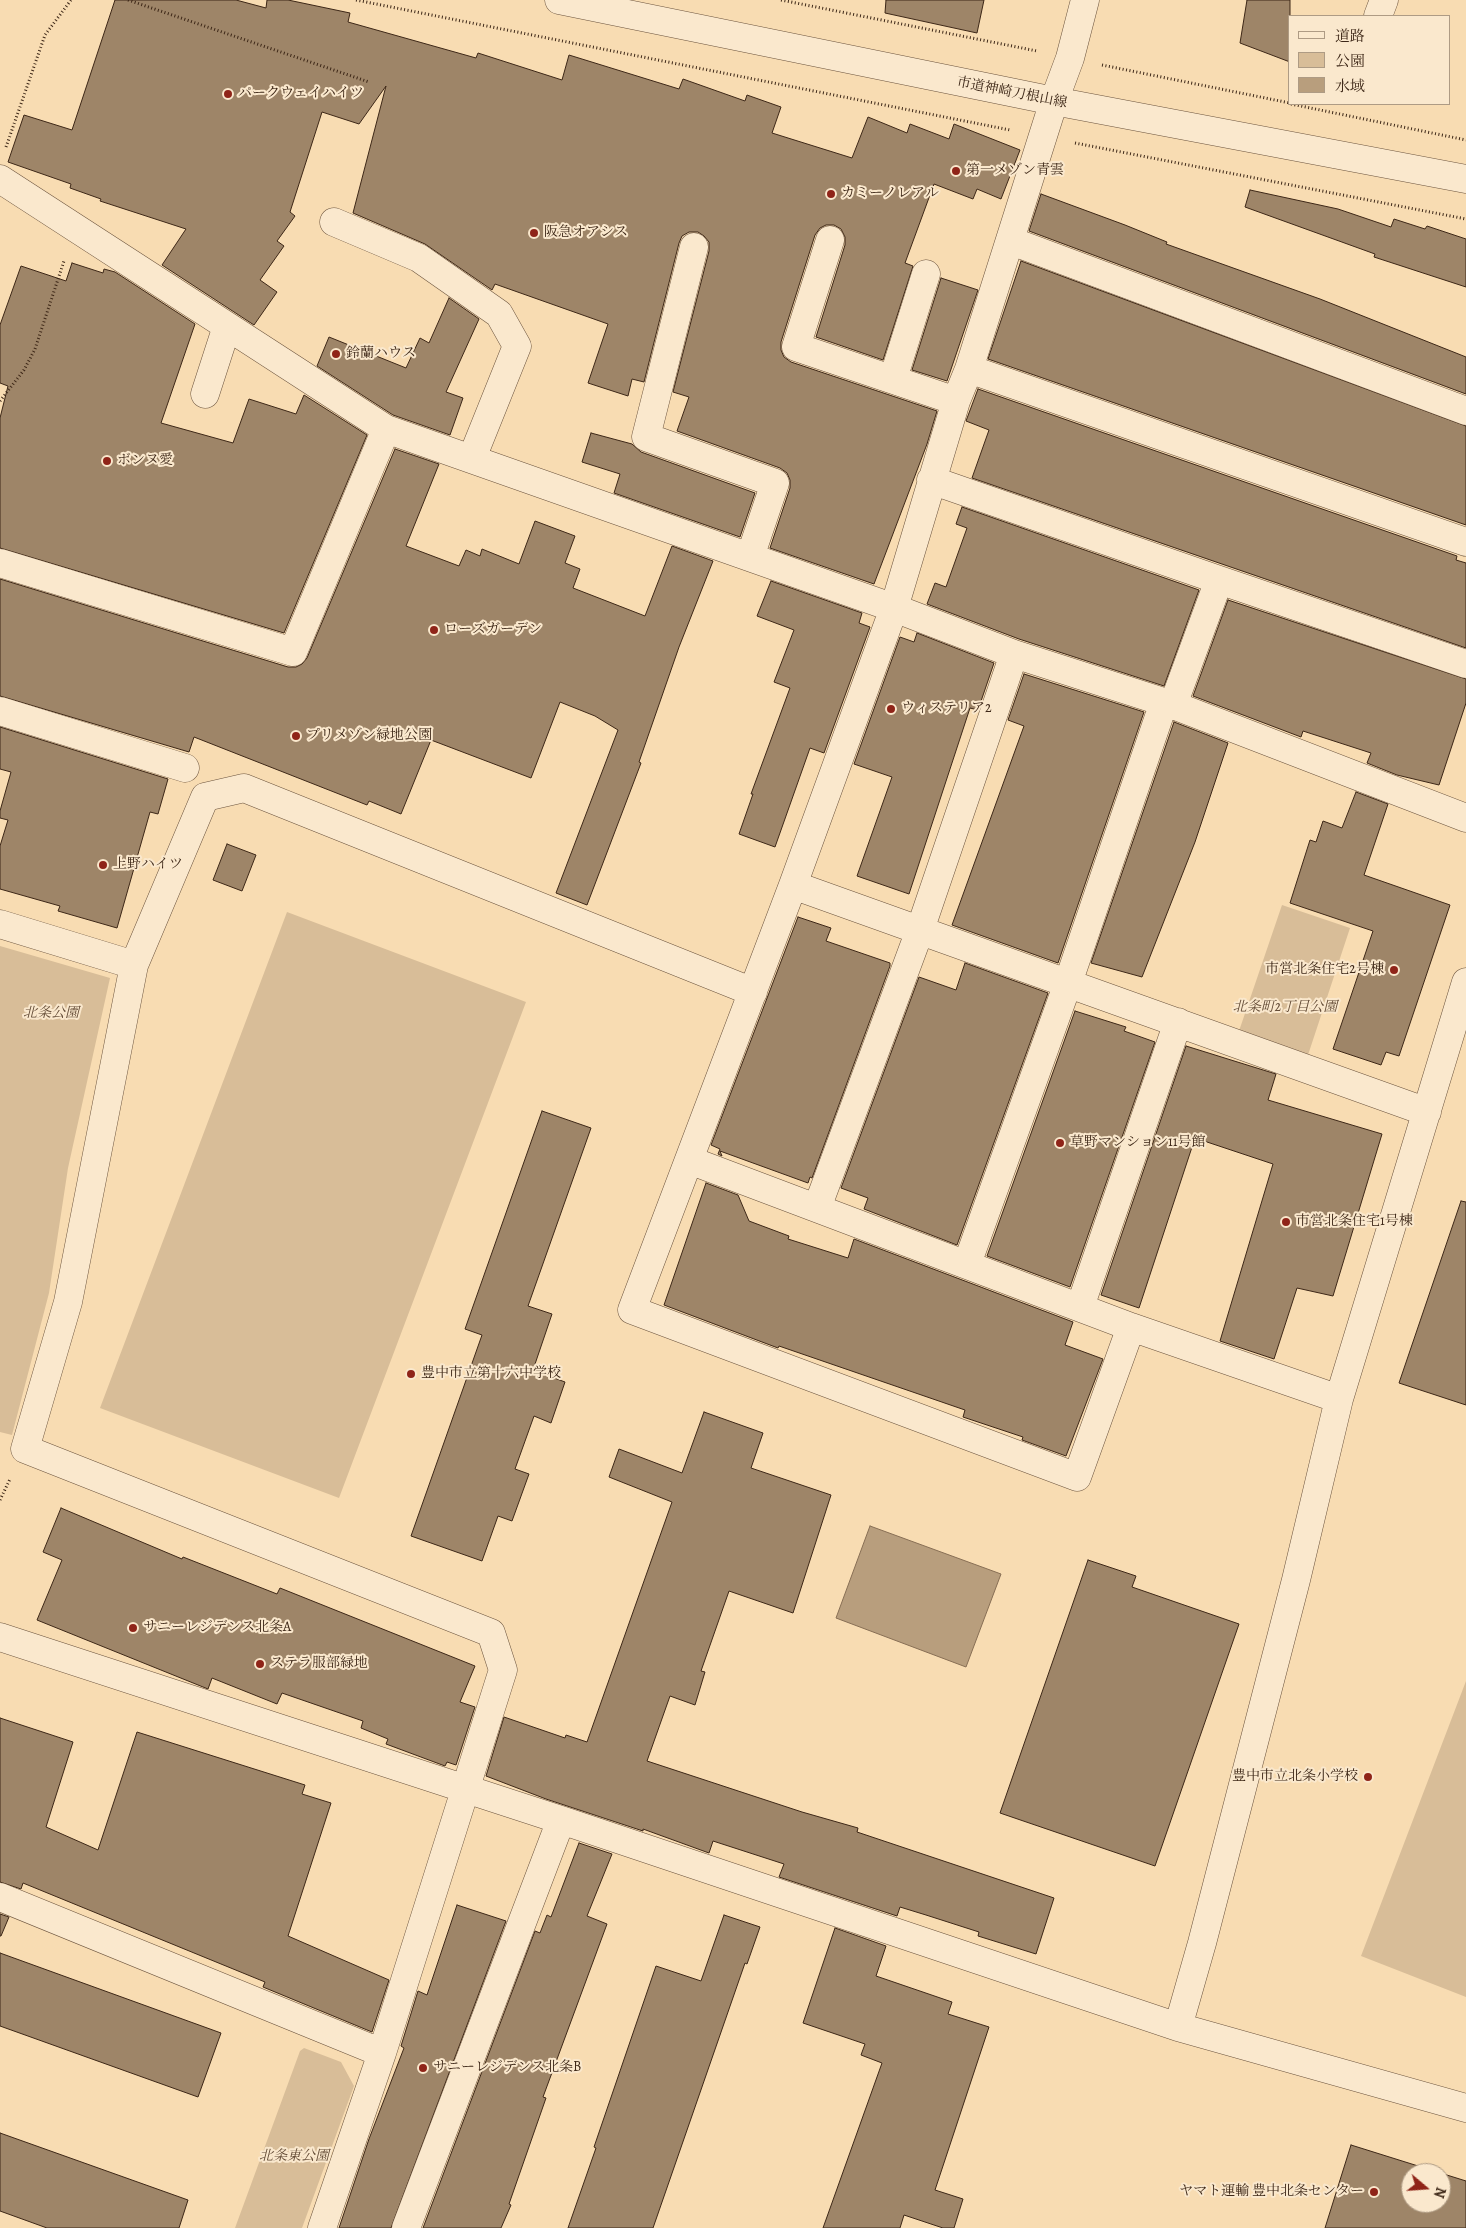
<!DOCTYPE html>
<meta charset="utf-8">
<style>
body{margin:0}
#map{position:relative;width:1466px;height:2228px;overflow:hidden;background:#f8dcb2;font-family:Alegreya,"Noto Serif JP",serif}
canvas{display:block}
.legend{position:absolute;left:1288px;top:15px;width:162px;height:90px;box-sizing:border-box;background:#fae8cd;border:1px solid #ae9b84;margin:0;padding:6px 9px;list-style:none;font-size:15px;color:#3d2717}
.legend li{display:flex;align-items:center;gap:10px;height:25px}
.legend b{width:25px;border:1px solid #ae9b84}
.north{position:absolute;left:1401px;top:2163px;width:50px;height:50px;box-sizing:border-box;background:#fae8cd;border:1px solid #ae9b84;border-radius:50%;rotate:108deg;font-size:14px;font-weight:700;line-height:20px;text-align:center;color:#3d2717}
.north::after{content:'';display:block;margin:auto;width:18px;height:22px;background:#8f2418;clip-path:polygon(50% 0,100% 100%,50% 72%,0 100%)}
</style>
<div id="map">
<canvas width="1466" height="2228"></canvas>
<ul class="legend">
<li><b style="height:6px;background:#fae8cd"></b>道路</li>
<li><b style="height:14px;background:#d8bd98"></b>公園</li>
<li><b style="height:14px;background:#b89e7d"></b>水域</li>
</ul>
<div class="north">N</div>
</div>
<script>
const ctx = document.querySelector('canvas').getContext('2d');
ctx.lineJoin = 'round';
function fill(path, color) {
  ctx.fillStyle = color;
  ctx.fill(path, 'evenodd');
}
function shape(rows) {
  const path = new Path2D();
  for (const r of rows) {
    path.moveTo(r[0], r[1]);
    for (let i = 2; i < r.length; i += 2) path.lineTo(r[i], r[i + 1]);
  }
  return path;
}
function trace(path, color, width, dash) {
  ctx.strokeStyle = color;
  ctx.lineWidth = width;
  ctx.lineCap = dash ? 'butt' : 'round';
  ctx.setLineDash(dash || []);
  ctx.stroke(path);
}
function write(font, color, halo, rows, align = 'center') {
  ctx.font = font + ' Alegreya,"Noto Serif JP",serif';
  ctx.lineWidth = 4;
  ctx.setLineDash([]);
  ctx.textBaseline = 'middle';
  ctx.strokeStyle = halo;
  ctx.fillStyle = color;
  for (const [text, x, y, turn = 0] of rows) {
    ctx.save();
    ctx.translate(x, y);
    ctx.rotate((+turn || 0) * Math.PI / 180);
    ctx.textAlign = isNaN(turn) ? turn : align;
    if (halo) ctx.strokeText(text, 0, 0);
    ctx.fillText(text, 0, 0);
    ctx.restore();
  }
}
const green = shape([
 [1282,905,1350,928,1308,1055,1239,1031],
 [287,912,526,1002,339,1498,100,1408],
 [0,946,110,978,68,1168,49,1293,12,1435,0,1432],
 [1466,1681,1466,1997,1361,1956],
 [304,2048,341,2062,354,2086,302,2228,235,2228,300,2051]
]);
const water = shape([
 [870,1526,1001,1574,966,1667,836,1618,870,1526]
]);
const building = shape([
 [115,0,236,0,266,8,267,0,288,0,350,13,348,22,476,58,478,53,562,80,569,55,679,89,683,79,745,101,747,95,781,107,772,133,852,158,868,117,907,133,910,124,949,139,954,124,1020,150,1001,199,977,189,973,199,934,184,905,263,913,266,883,360,816,337,845,245,845,237,841,229,834,225,826,225,820,228,815,235,781,342,781,350,784,357,791,362,937,411,927,444,874,584,770,548,790,488,790,480,787,473,780,468,677,431,689,397,673,392,709,251,709,242,704,236,698,232,689,232,682,236,679,243,644,382,632,379,628,396,588,383,608,324,495,284,492,290,425,244,353,213,386,86,359,124,322,112,290,212,295,216,277,241,284,246,260,280,277,292,254,325,162,265,186,229,100,201,101,199,70,188,71,184,8,162,24,115,72,130,115,0],
 [886,0,984,0,977,33,885,13,886,0],
 [1247,0,1290,0,1290,62,1240,43,1247,0],
 [1250,190,1338,209,1391,227,1394,219,1425,229,1427,226,1466,239,1466,287,1374,257,1375,254,1245,207,1250,190],
 [1041,194,1125,225,1167,242,1166,244,1320,299,1466,357,1466,394,1029,231,1041,194],
 [1021,261,1466,426,1466,525,988,359,1021,261],
 [72,263,103,273,104,269,115,272,195,324,161,423,233,443,249,399,296,414,304,395,367,435,284,633,0,548,0,418,8,386,0,383,0,325,21,266,66,281,72,263],
 [941,278,978,290,947,381,912,370,941,278],
 [449,298,479,319,446,392,463,398,450,435,393,415,317,366,329,337,406,368,420,338,429,343,449,298],
 [978,389,1457,556,1456,560,1466,563,1466,648,972,478,989,430,966,421,978,389],
 [591,433,632,444,641,452,755,493,740,537,614,493,620,474,582,462,591,433],
 [395,449,439,464,406,546,459,566,466,550,480,556,482,549,519,564,535,521,575,536,565,563,580,569,573,588,645,616,672,546,713,561,679,647,639,762,641,763,587,905,556,893,618,730,595,716,560,702,531,778,431,740,401,814,369,801,367,805,194,737,189,752,0,696,0,579,288,667,296,667,302,664,307,658,395,449],
 [962,507,1199,590,1164,686,1019,639,927,604,935,583,946,587,967,528,956,524,962,507],
 [771,581,862,613,859,623,870,627,824,753,810,748,775,847,739,834,753,794,751,794,790,688,774,682,794,630,757,616,771,581],
 [1228,600,1466,679,1466,703,1439,785,1397,775,1367,763,1371,753,1303,731,1301,737,1193,696,1228,600],
 [917,633,994,663,978,710,970,708,909,894,857,876,892,777,854,764,900,637,914,642,917,633],
 [1024,674,1144,712,1058,963,952,925,1024,726,1008,720,1024,674],
 [1174,722,1228,743,1195,842,1142,977,1091,963,1174,722],
 [0,727,168,779,158,814,150,812,117,928,58,911,60,906,0,889,0,846,8,820,0,818,0,811,11,772,0,769,0,727],
 [1356,792,1388,804,1364,875,1450,905,1399,1056,1386,1052,1381,1065,1333,1049,1373,931,1290,903,1310,840,1316,842,1323,821,1342,828,1356,792],
 [227,844,256,855,242,891,213,880,227,844],
 [798,917,831,928,826,941,890,963,890,966,812,1178,810,1177,808,1183,720,1151,722,1156,718,1154,720,1149,711,1145,798,917],
 [965,963,1048,993,957,1245,864,1209,868,1198,841,1188,919,977,956,990,965,963],
 [1075,1011,1126,1027,1124,1031,1155,1042,1070,1287,987,1256,1075,1011],
 [1186,1046,1276,1074,1268,1100,1382,1134,1333,1296,1297,1288,1274,1359,1220,1341,1273,1164,1195,1138,1139,1308,1101,1295,1186,1046],
 [542,1111,591,1128,528,1306,552,1314,533,1370,565,1382,551,1423,534,1416,515,1469,529,1474,512,1521,498,1516,482,1561,411,1536,482,1335,465,1329,542,1111],
 [706,1183,738,1195,749,1221,789,1236,788,1239,848,1258,854,1239,1073,1322,1065,1345,1103,1359,1066,1456,1022,1440,1023,1437,963,1417,965,1410,779,1346,778,1348,664,1305,706,1183],
 [1461,1201,1466,1202,1466,1405,1399,1383,1461,1201],
 [704,1412,763,1433,751,1468,831,1495,793,1613,729,1591,701,1671,705,1672,695,1705,670,1696,647,1761,802,1812,858,1828,857,1832,1054,1898,1036,1954,978,1936,979,1932,926,1915,900,1907,897,1916,779,1877,784,1864,713,1841,709,1853,643,1829,643,1831,546,1799,486,1776,504,1717,565,1738,566,1735,587,1742,672,1502,609,1477,619,1449,682,1473,704,1412],
 [61,1508,182,1559,183,1557,277,1594,280,1588,475,1666,460,1702,475,1707,456,1765,447,1762,445,1766,386,1744,388,1739,361,1728,363,1721,282,1693,277,1704,212,1678,208,1689,37,1620,62,1560,43,1552,61,1508],
 [1088,1560,1136,1576,1132,1587,1239,1624,1155,1866,1000,1813,1088,1560],
 [0,1718,73,1742,46,1827,98,1850,137,1732,305,1785,302,1794,331,1803,288,1936,389,1980,372,2032,263,1987,265,1982,23,1883,21,1889,0,1882,0,1718],
 [579,1843,612,1854,587,1916,607,1924,543,2097,546,2098,509,2204,511,2205,501,2228,423,2228,535,1931,540,1933,547,1915,551,1917,579,1843],
 [457,1905,506,1921,391,2228,339,2228,369,2139,404,2048,401,2046,418,1991,427,1995,457,1905],
 [0,1914,9,1917,1,1936,0,1936,0,1914],
 [724,1915,760,1927,747,1964,745,1963,653,2228,568,2228,596,2148,594,2147,656,1966,701,1981,724,1915],
 [835,1928,886,1946,876,1976,952,2002,948,2014,989,2027,935,2190,963,2199,954,2228,943,2228,904,2215,900,2228,823,2228,882,2063,861,2055,865,2044,803,2023,835,1928],
 [0,1953,221,2033,198,2097,0,2026,0,1953],
 [0,2133,188,2200,179,2228,47,2228,0,2211,0,2133],
 [1351,2145,1466,2181,1466,2228,1325,2228,1351,2145],
 [1411,2173,1441,2173,1441,2203,1411,2203,1411,2173]
]);
const path = shape([
 [128,0,369,82],
 [356,0,1010,130],
 [781,0,1037,51],
 [1102,65,1290,103],
 [1291,104,1466,140],
 [1075,143,1466,219],
 [6,147,45,35,71,0],
 [0,401,24,370,35,349,64,261],
 [0,1500,10,1479]
]);
const minor = shape([
 [559,0,1054,101,1466,179],
 [1085,0,1070,58,1054,101,969,369,956,401,894,608,793,885,632,1310,1077,1477,1131,1327],
 [1378,16,1384,0],
 [0,179,386,429,894,608,1014,654,1173,705,1466,818],
 [334,222,419,258,499,314,517,346,472,458],
 [830,240,796,347,956,401],
 [1011,241,1466,411],
 [694,247,646,437,775,483,750,557],
 [969,369,1466,542],
 [893,379,926,274],
 [205,394,227,326],
 [931,480,1219,580,1466,664],
 [0,563,293,652,386,429],
 [1173,705,1219,580],
 [0,711,185,768],
 [793,885,1427,1112],
 [0,924,134,965],
 [689,1160,1131,1327,1339,1399],
 [817,1208,920,930,1014,654],
 [967,1264,1068,983,1164,702],
 [1080,1307,1178,1022],
 [0,1637,561,1820,1178,2027,1466,2108],
 [0,1897,382,2053],
 [1178,2027,1202,1943,1296,1580,1339,1399,1466,982],
 [322,2228,382,2053,503,1670,491,1633,25,1449,68,1302,134,965,205,797,244,788,753,992],
 [406,2228,561,1820]
]);
const markers = [
 [228,94,5,"#8f2418"],
 [956,171,5,"#8f2418"],
 [831,194,5,"#8f2418"],
 [534,233,5,"#8f2418"],
 [336,354,5,"#8f2418"],
 [107,461,5,"#8f2418"],
 [434,630,5,"#8f2418"],
 [891,709,5,"#8f2418"],
 [296,736,5,"#8f2418"],
 [103,865,5,"#8f2418"],
 [1394,970,5,"#8f2418"],
 [1060,1143,5,"#8f2418"],
 [1286,1222,5,"#8f2418"],
 [411,1374,5,"#8f2418"],
 [133,1628,5,"#8f2418"],
 [260,1664,5,"#8f2418"],
 [1368,1777,5,"#8f2418"],
 [423,2068,5,"#8f2418"],
 [1374,2192,5,"#8f2418"]
];
const streetNames = [
 ["市道神崎刀根山線",1012,93,11]
];
const poiNames = [
 ["パークウェイハイツ",238,94],
 ["第一メゾン青雲",966,171],
 ["カミーノレアル",841,194],
 ["阪急オアシス",544,233],
 ["鈴蘭ハウス",346,354],
 ["ボンヌ愛",117,461],
 ["ローズガーデン",444,630],
 ["ウィステリア2",901,709],
 ["プリメゾン緑地公園",306,736],
 ["上野ハイツ",113,865],
 ["市営北条住宅2号棟",1384,970,"right"],
 ["草野マンション11号館",1070,1143],
 ["市営北条住宅1号棟",1296,1222],
 ["豊中市立第十六中学校",421,1374],
 ["サニーレジデンス北条A",143,1628],
 ["ステラ服部緑地",270,1664],
 ["豊中市立北条小学校",1358,1777,"right"],
 ["サニーレジデンス北条B",433,2068],
 ["ヤマト運輸 豊中北条センター",1364,2192,"right"]
];
const parkNames = [
 ["北条町2丁目公園",1285,1008],
 ["北条公園",51,1014],
 ["北条東公園",294,2157]
];
fill(green, '#d8bd98');
fill(water, '#b89e7d');
trace(water, '#876e54', 1);
fill(building, '#9e8568');
trace(building, '#3d2717', 1);
trace(minor, '#6c543e', 29);
trace(path, '#3d2717', 3, [1, 2.5]);
trace(minor, '#fae8cd', 28);
for (const [x, y, r, color] of markers) {
  const dot = new Path2D();
  dot.arc(x, y, r, 0, 2 * Math.PI);
  ctx.fillStyle = color;
  ctx.fill(dot);
  trace(dot, '#fae8cd', 2);
}
write('14px', '#3d2717', '#fae8cd', streetNames);
write('14px', '#3d2717', '#fae8cd', poiNames, 'left');
write('italic 14px', '#644c37', '#fae8cd', parkNames);
</script>
